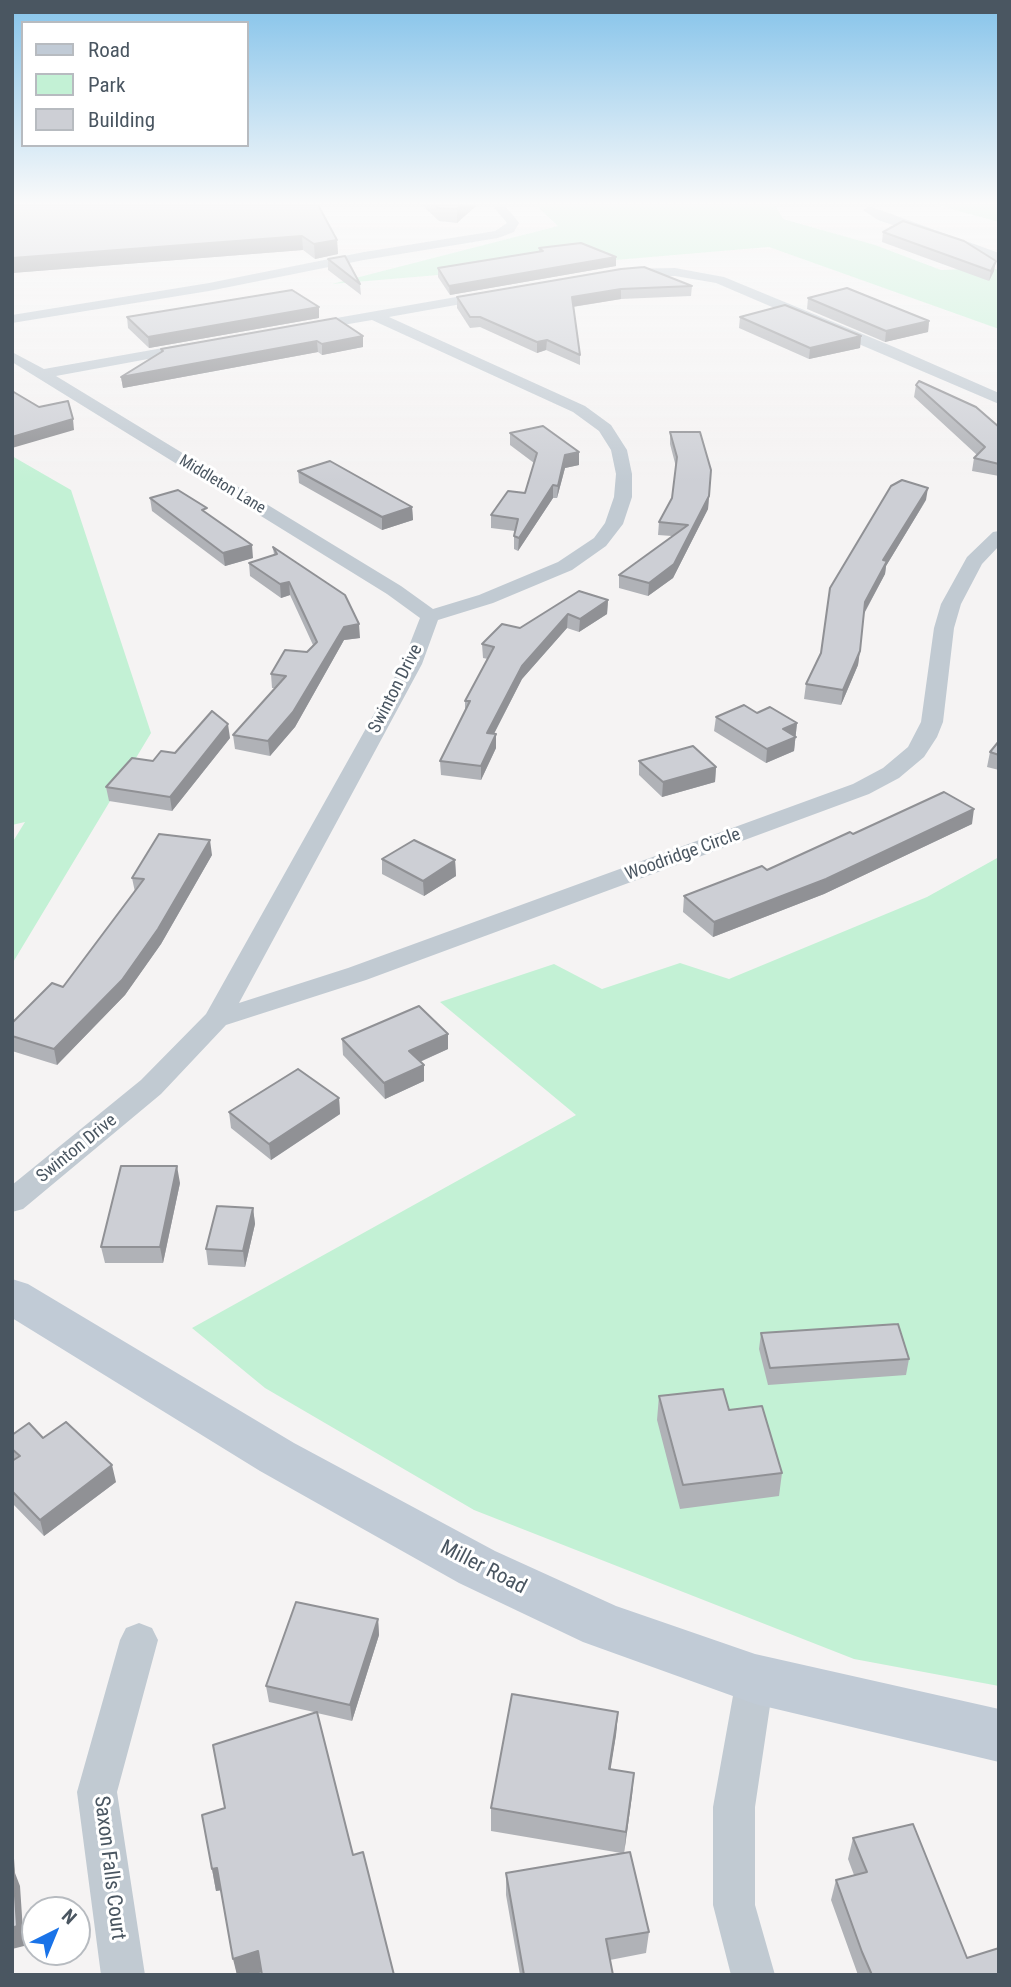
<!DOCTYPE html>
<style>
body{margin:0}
#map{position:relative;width:1011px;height:1987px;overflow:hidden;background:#f5f3f3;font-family:"Roboto Condensed",sans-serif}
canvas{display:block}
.frame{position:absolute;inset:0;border:14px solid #4a5661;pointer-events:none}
.legend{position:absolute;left:21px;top:21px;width:228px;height:126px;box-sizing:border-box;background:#fff;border:2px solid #b7bbc0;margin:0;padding:9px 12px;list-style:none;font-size:21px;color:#4a5661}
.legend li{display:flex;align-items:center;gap:14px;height:35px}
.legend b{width:35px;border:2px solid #b7bbc0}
.north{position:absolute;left:21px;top:1896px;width:70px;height:70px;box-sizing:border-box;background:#fff;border:2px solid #b7bbc0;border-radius:50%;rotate:43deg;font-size:19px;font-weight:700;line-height:28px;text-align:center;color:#4a5661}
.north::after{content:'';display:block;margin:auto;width:24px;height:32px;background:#1a73e8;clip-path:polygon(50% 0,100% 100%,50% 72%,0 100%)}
</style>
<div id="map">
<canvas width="1011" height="1987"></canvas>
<div class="frame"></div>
<ul class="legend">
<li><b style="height:9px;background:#c1cbd6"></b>Road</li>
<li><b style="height:19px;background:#c3f1d5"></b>Park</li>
<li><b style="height:19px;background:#cdcfd5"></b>Building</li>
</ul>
<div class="north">N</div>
</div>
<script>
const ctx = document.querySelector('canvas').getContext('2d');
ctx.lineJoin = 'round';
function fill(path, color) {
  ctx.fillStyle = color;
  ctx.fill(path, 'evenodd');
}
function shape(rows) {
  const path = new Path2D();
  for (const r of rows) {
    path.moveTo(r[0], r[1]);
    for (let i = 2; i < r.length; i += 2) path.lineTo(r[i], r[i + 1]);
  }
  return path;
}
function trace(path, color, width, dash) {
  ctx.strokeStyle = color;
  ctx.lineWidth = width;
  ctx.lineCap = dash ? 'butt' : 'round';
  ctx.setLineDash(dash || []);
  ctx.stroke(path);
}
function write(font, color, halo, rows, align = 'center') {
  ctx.font = font + ' "Roboto Condensed",sans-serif';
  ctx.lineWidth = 6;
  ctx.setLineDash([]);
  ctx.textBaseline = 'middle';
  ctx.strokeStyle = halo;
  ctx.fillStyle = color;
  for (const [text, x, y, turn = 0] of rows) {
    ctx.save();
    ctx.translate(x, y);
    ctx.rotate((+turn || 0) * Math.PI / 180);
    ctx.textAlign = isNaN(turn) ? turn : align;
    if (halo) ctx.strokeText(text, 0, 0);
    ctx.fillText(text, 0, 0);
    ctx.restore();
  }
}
const green = shape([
 [536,205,775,205,783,219,875,245,941,270,992,268,999,270,999,329,769,247,332,284,558,226],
 [937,205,999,205,999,222],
 [12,456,71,490,151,733,12,964,12,843,25,822,12,825],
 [999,857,999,1686,854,1659,474,1510,265,1388,192,1328,576,1115,440,1002,554,964,602,989,680,963,729,979,927,897]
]);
const street = shape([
 [492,205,504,205,517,220,519,223,514,232,498,238,364,260,209,291,12,323,12,315,209,283,364,252,495,231,507,223,492,205],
 [869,206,999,253,999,261,878,220,863,210,869,206],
 [675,268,724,277,894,347,999,393,999,404,716,283,675,276,618,277,611,273,618,269,675,268],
 [490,291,495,292,495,298,389,317,585,406,611,425,627,450,632,474,632,497,623,524,606,546,572,570,493,603,438,620,422,664,239,1003,348,968,853,784,883,768,908,747,921,722,934,628,941,604,967,557,993,532,999,531,999,546,982,564,961,604,954,628,943,722,937,737,924,757,899,778,869,794,366,980,226,1025,161,1094,23,1209,12,1212,12,1185,141,1080,206,1014,402,664,420,618,387,594,12,362,12,352,44,369,197,342,202,343,204,346,202,349,197,350,56,376,401,586,433,609,479,595,558,562,594,538,605,523,614,497,616,474,611,450,599,431,573,412,372,320,308,331,301,327,308,323,490,291],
 [139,1623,152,1628,158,1640,117,1792,145,1975,101,1975,77,1792,120,1640,126,1628,139,1623],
 [755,1661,769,1666,774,1679,755,1807,755,1905,775,1975,731,1975,713,1905,713,1807,736,1679,741,1666,755,1661]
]);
const secondary = shape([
 [12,1279,28,1284,294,1443,495,1551,616,1606,755,1654,999,1709,999,1762,755,1704,583,1642,459,1583,260,1471,12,1318,12,1279]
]);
const wall = shape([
 [12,205,337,240,338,254,315,259,303,250,12,273],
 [422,205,477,205,457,223,439,221],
 [883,232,994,271,989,281,882,242],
 [539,248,616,257,616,266,450,295,438,277,438,268,539,252],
 [328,259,360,284,361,295,328,270],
 [621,269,692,286,691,296,621,299,573,307,580,355,580,365,546,350,537,353,480,327,470,328,457,308,457,297],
 [808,298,929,321,928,332,885,342,807,309],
 [127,317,319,318,149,348,128,328],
 [740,317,861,336,860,348,809,359,739,328],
 [363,336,363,347,322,355,318,352,123,388,121,377,161,352,161,349],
 [916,385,999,427,999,476,972,471,974,458,977,455,914,397],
 [670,432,711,470,708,509,673,578,648,596,619,588,619,575,672,536,658,535,659,522,672,498,676,467,670,444],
 [510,433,579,465,565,468,557,498,553,498,518,551,514,549,514,536,515,531,491,528,491,515,525,493,534,463,510,445],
 [298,471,412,507,413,520,382,530,299,483],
 [150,498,207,513,253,558,225,566,152,511],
 [926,500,886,566,885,574,864,614,858,665,841,705,804,699,806,684],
 [273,547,360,638,344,640,295,727,270,756,235,749,233,735,275,688,272,688,271,674,307,652,313,645,290,595,281,598,250,576,249,563,274,555],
 [608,600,607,614,579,632,567,628,522,679,494,734,496,734,496,748,481,780,441,775,440,761,465,711,465,701,488,659,483,658,482,644,520,628],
 [757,713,797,723,794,751,766,763,714,731,716,717],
 [230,738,172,811,109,801,106,787,153,761,175,753],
 [999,741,999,770,987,767,990,752],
 [639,761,716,767,715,782,662,797,639,775],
 [972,824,824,894,713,937,683,912,684,896,767,870,853,834],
 [212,855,161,944,125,995,57,1065,12,1051,12,1023,63,987,135,892,132,878],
 [382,859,455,860,456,876,424,896,382,874],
 [448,1034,448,1049,420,1062,424,1081,385,1099,343,1055,342,1039],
 [339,1098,340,1114,271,1160,231,1128,229,1112],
 [180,1183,163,1263,105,1263,101,1247],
 [253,1208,255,1224,245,1267,208,1265,206,1249],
 [761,1333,909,1359,906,1375,768,1385,759,1349],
 [659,1396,729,1410,782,1473,779,1496,680,1509,657,1420],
 [12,1435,116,1482,44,1536,12,1503],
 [378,1619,379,1635,352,1721,317,1713,262,1972,253,1975,237,1975,221,1890,216,1891,212,1869,225,1808,314,1712,269,1702,266,1686],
 [618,1712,616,1735,610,1769,634,1773,624,1853,649,1932,646,1953,610,1960,613,1975,520,1975,506,1895,506,1873,621,1853,491,1831,491,1808],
 [853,1838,967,1958,999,1975,858,1975,831,1900,836,1880,854,1875,848,1859]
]);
const shadedWall = shape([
 [461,205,477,205,457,223,457,209],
 [302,236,303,250,12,273,12,258],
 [337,240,338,254,315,259,314,244],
 [616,257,616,266,450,295,449,286],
 [996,261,994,271,989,281,991,271],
 [621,289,621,299,571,307,572,297],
 [319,307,319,318,149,348,148,337],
 [929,321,928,332,885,342,886,331],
 [363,336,363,347,322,355,322,344],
 [861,336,860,348,809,359,810,348],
 [547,340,546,350,537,353,537,342],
 [317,341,318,352,123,388,121,377],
 [73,419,74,430,12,448,12,437],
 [579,452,579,465,565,468,557,498,558,486,565,455],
 [553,485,553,498,518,551,519,538],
 [928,488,926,500,886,566,885,574,863,615,865,602,883,560],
 [709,496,708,509,673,578,648,596,649,583],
 [412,507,413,520,382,530,382,517],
 [252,545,253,558,225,566,223,553],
 [289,582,290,595,281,598,280,584],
 [608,600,607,614,579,632,580,619],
 [568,614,567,628,522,679,487,747,487,733,522,666],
 [359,624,360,638,344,640,295,727,270,756,268,741,344,627],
 [860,651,858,665,841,705,843,690],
 [797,723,794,751,766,763,767,749,783,729],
 [228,724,230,738,172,811,170,797],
 [496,734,496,748,481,780,481,766],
 [716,767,715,782,662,797,663,782],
 [974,809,972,824,824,894,713,937,714,922],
 [210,840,212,855,161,944,125,995,57,1065,54,1049],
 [455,860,456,876,424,896,423,881],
 [448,1034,448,1049,410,1066,409,1051],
 [424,1065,424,1081,385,1099,384,1083],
 [339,1098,340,1114,271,1160,269,1144],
 [177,1166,180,1183,163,1263,160,1247],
 [253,1208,255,1224,245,1267,243,1251],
 [112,1465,116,1482,44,1536,40,1520],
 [378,1619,379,1635,352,1721,350,1705],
 [618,1712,616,1735,607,1792,609,1769],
 [634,1773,632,1796,624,1854,626,1832],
 [12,1829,15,1873,20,1886,24,1946,12,1949],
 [217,1868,222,1890,216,1891,212,1869],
 [258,1951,262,1972,253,1975,237,1975,233,1959]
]);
const building = shape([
 [12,205,318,205,337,240,314,244,302,236,12,258,12,205],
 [435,205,461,205,457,209,438,208,435,205],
 [903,221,964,241,996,261,991,271,883,232,903,221],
 [581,243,616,257,449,286,438,268,543,251,539,248,581,243],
 [345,256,360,284,328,259,345,256],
 [644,267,692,286,621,289,572,297,580,355,547,340,537,342,480,317,470,317,457,297,621,269,644,267],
 [847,288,929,321,886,331,808,298,847,288],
 [292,290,319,307,148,337,127,317,292,290],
 [785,305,861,336,810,348,740,317,785,305],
 [336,318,363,336,322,344,317,341,121,377,163,351,161,349,336,318],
 [919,381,976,407,999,427,999,464,974,458,985,447,916,385,919,381],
 [12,391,39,407,68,401,73,419,12,437,12,391],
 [543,426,579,452,565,455,558,486,553,485,519,538,514,536,518,519,491,515,508,491,525,493,537,453,510,433,543,426],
 [670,432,700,432,711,470,709,496,674,564,649,583,619,575,688,525,659,522,672,498,677,457,670,432],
 [330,461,412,507,382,517,298,471,330,461],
 [902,480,928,488,883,560,887,561,865,602,860,651,843,690,806,684,821,653,830,588,891,486,902,480],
 [178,490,207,508,202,510,252,545,223,553,150,498,178,490],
 [273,547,345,595,359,624,344,627,293,712,268,741,233,735,286,676,271,674,285,650,307,652,317,642,289,582,280,584,249,563,277,554,273,547],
 [579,591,608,600,580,619,568,614,522,666,487,733,496,734,481,766,440,761,470,701,465,701,494,647,482,644,502,624,520,628,579,591],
 [744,705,757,713,770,707,797,723,783,729,796,737,767,749,716,717,744,705],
 [212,711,228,724,170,797,106,787,132,758,153,761,161,751,175,753,212,711],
 [999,741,999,755,990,752,999,741],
 [693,746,716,767,663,782,639,761,693,746],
 [944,792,974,809,826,879,714,922,684,896,762,866,767,870,850,832,853,834,944,792],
 [159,834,210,840,158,929,122,980,54,1049,12,1036,12,1023,52,983,63,987,144,879,132,878,159,834],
 [414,840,455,860,423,881,382,859,414,840],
 [419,1006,448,1034,409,1051,424,1065,384,1083,342,1039,419,1006],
 [298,1069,339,1098,269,1144,229,1112,298,1069],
 [121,1166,177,1166,160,1247,101,1247,121,1166],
 [217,1206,253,1208,243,1251,206,1249,217,1206],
 [898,1324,909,1359,770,1368,761,1333,898,1324],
 [723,1389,729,1410,762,1406,782,1473,683,1485,659,1396,723,1389],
 [66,1422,112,1465,40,1520,12,1491,12,1461,20,1456,12,1449,12,1435,29,1423,43,1438,66,1422],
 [296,1602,378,1619,350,1705,266,1686,296,1602],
 [512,1694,618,1712,609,1769,634,1773,626,1832,491,1808,512,1694],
 [317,1712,353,1855,363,1852,394,1975,262,1975,258,1951,233,1959,217,1868,212,1869,202,1815,225,1808,213,1745,317,1712],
 [913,1824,967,1958,999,1948,999,1975,872,1975,862,1952,836,1880,867,1872,853,1838,913,1824],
 [630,1852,649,1932,606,1939,613,1975,524,1975,506,1873,630,1852],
 [13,1866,17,1926,12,1928,12,1866,13,1866]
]);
const farStreetnames = [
 ["Middleton Lane",222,485,31]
];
const streetNames = [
 ["Swinton Drive",396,689,-63],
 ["Woodridge Circle",683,855,-20],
 ["Swinton Drive",77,1149,-39]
];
const nearStreetnames = [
 ["Miller Road",483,1568,27],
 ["Saxon Falls Court",109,1868,83]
];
fill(green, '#c3f1d5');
fill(street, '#c1cad2');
fill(secondary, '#c1cbd6');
fill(wall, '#b0b2b7');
fill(shadedWall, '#909195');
fill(building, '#cdcfd5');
trace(building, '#909195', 2);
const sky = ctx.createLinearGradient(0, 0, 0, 483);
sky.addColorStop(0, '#85c3ea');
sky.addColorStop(0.42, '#fafafa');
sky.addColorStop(1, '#fafafa00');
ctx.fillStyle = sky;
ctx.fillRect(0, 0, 1011, 483);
write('16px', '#4a5661', '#fff', farStreetnames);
write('18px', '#4a5661', '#fff', streetNames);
write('21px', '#4a5661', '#fff', nearStreetnames);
</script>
